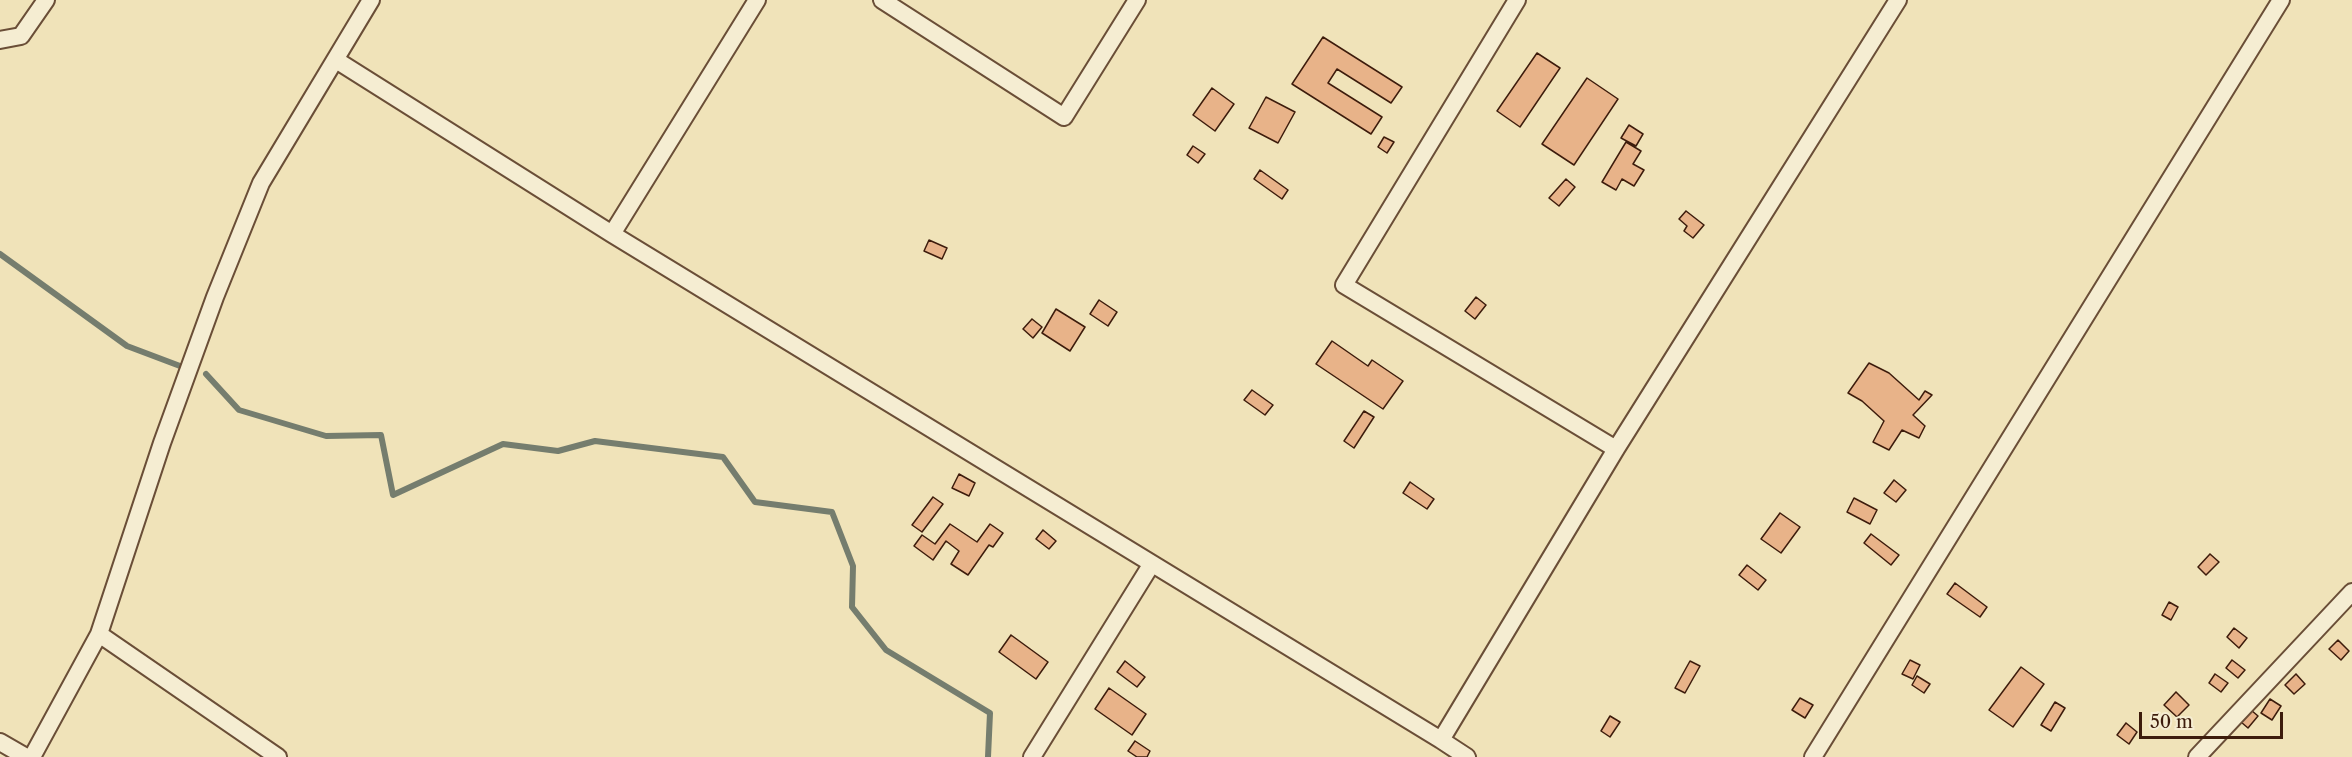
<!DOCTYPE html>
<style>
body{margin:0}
#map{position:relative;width:2352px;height:757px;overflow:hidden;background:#f0e3b9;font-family:"Libre Caslon Text",serif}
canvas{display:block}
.scale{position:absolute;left:2139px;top:712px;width:144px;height:27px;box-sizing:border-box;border:3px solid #3d1c0c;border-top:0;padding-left:8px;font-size:18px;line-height:21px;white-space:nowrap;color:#3d1c0c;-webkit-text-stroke:4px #f5edd2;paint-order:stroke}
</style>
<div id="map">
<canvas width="2352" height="757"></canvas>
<div class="scale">50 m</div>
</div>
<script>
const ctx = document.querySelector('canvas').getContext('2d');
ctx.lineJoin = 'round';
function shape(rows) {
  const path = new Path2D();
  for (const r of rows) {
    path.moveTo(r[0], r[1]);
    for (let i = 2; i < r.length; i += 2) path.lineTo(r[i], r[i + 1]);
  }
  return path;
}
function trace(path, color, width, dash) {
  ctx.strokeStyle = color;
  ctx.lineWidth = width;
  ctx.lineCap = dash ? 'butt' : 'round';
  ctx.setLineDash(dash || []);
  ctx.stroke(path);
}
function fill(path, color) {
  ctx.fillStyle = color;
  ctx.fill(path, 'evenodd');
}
const stream = shape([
 [0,254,127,346,180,366],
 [206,374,239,410,326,436,381,435,393,495,503,444,558,451,595,441,723,457,755,502,832,512,853,566,852,607,886,650,990,713,988,757]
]);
const building = shape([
 [1323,37,1402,87,1391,103,1337,69,1328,83,1382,117,1371,134,1292,84,1323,37],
 [1537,53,1560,68,1520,127,1497,111,1537,53],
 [1587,78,1618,99,1574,165,1542,144,1587,78],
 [1212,88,1234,104,1215,131,1193,115,1212,88],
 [1266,97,1295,112,1278,143,1249,128,1266,97],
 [1629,125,1643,134,1636,146,1621,138,1629,125],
 [1384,137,1394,142,1387,153,1378,147,1384,137],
 [1626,142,1641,151,1633,164,1644,170,1634,186,1622,179,1616,190,1602,182,1626,142],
 [1193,146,1205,154,1198,163,1187,155,1193,146],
 [1260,170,1288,190,1282,199,1254,179,1260,170],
 [1566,179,1575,187,1559,206,1549,198,1566,179],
 [1686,211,1704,225,1693,238,1684,231,1687,226,1679,219,1686,211],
 [929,240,947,248,942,259,924,251,929,240],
 [1476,297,1486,305,1475,319,1465,311,1476,297],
 [1099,300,1117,312,1108,326,1090,314,1099,300],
 [1056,309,1085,327,1070,351,1042,333,1056,309],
 [1032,319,1042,327,1033,338,1023,329,1032,319],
 [1332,341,1368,366,1372,360,1403,381,1383,409,1316,364,1332,341],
 [1869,363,1889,373,1919,400,1925,391,1932,395,1913,415,1925,426,1919,438,1902,430,1889,450,1873,442,1884,421,1862,401,1848,393,1869,363],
 [1252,390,1273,405,1265,415,1244,400,1252,390],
 [1364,411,1374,417,1354,448,1344,441,1364,411],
 [959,474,975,483,969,496,952,488,959,474],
 [1894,480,1906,490,1896,502,1884,493,1894,480],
 [1410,482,1434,499,1427,509,1403,493,1410,482],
 [933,497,943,504,922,532,912,525,933,497],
 [1854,498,1877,510,1870,524,1847,512,1854,498],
 [1780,513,1800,527,1781,553,1761,539,1780,513],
 [950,524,977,542,990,524,1003,533,993,547,989,545,968,575,951,564,959,551,946,541,933,560,914,546,922,535,935,544,950,524],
 [1043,530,1056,541,1049,549,1036,539,1043,530],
 [1871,534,1899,555,1891,565,1864,543,1871,534],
 [2210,554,2219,562,2206,575,2198,567,2210,554],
 [1747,565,1766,580,1758,590,1739,575,1747,565],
 [1955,583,1987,607,1980,617,1947,594,1955,583],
 [2169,602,2178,607,2171,620,2162,615,2169,602],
 [2234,628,2247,638,2239,648,2227,637,2234,628],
 [1011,635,1048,662,1036,679,999,652,1011,635],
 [2338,640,2349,651,2341,660,2329,649,2338,640],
 [1910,660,1920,665,1913,679,1902,674,1910,660],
 [2232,660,2245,670,2238,678,2226,668,2232,660],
 [1125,661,1145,677,1137,687,1117,672,1125,661],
 [1690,661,1700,666,1685,693,1675,688,1690,661],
 [2021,667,2044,684,2013,727,1989,710,2021,667],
 [2215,674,2228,683,2221,692,2209,683,2215,674],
 [2296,674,2305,684,2294,694,2285,685,2296,674],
 [1917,676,1930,684,1924,693,1912,685,1917,676],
 [1109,688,1146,714,1132,735,1095,709,1109,688],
 [2176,692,2189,705,2177,717,2164,705,2176,692],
 [1800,698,1813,705,1805,718,1792,710,1800,698],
 [2270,699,2281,706,2272,720,2261,713,2270,699],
 [2055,702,2065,708,2051,731,2041,725,2055,702],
 [2251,710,2258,716,2248,728,2241,722,2251,710],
 [1610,716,1620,722,1610,737,1601,731,1610,716],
 [2126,723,2137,732,2129,744,2117,735,2126,723],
 [1135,741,1150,751,1147,757,1137,757,1128,751,1135,741]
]);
const minor = shape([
 [882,0,1064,117,1137,0],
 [1517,0,1344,285,1616,449],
 [0,40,21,36,46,0],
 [336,60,612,234,1441,740],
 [612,234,757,0],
 [99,634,278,757],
 [0,742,26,757],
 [32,757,99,634,162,443,215,297,261,183,371,0],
 [1032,757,1151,565],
 [1467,757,1441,740,1616,449,1898,0],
 [1813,757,2281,0],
 [2197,757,2352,592]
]);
trace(stream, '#757d6e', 6);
fill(building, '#e8b389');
trace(building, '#3d1c0c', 1.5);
trace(minor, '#6a4e37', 20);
trace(minor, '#f5edd2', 16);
</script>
